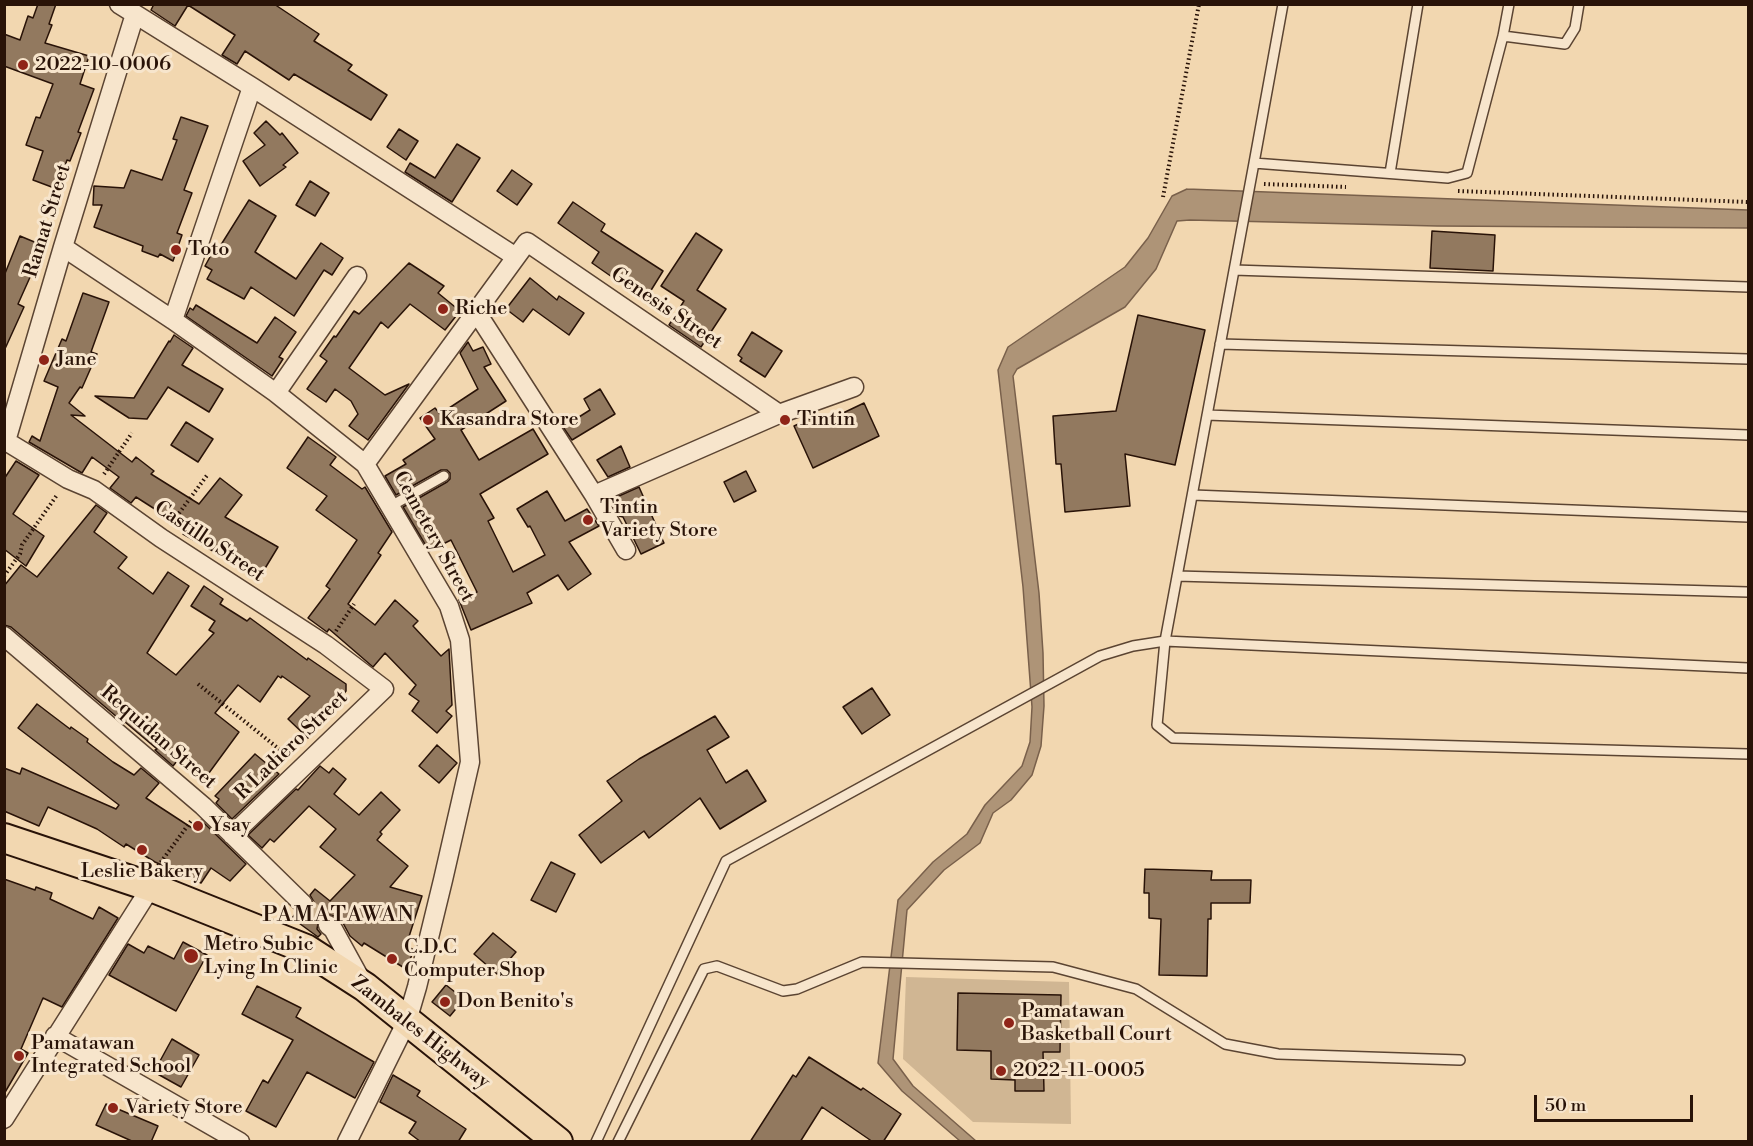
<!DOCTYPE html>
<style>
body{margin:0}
#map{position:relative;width:1753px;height:1146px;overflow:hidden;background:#f2d7b0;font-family:"Libre Bodoni",serif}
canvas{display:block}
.frame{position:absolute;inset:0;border:6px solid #291308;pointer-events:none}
.scale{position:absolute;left:1534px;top:1095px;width:159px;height:27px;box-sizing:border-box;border:3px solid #291308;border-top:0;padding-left:8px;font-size:18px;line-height:21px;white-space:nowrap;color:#291308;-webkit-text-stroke:4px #f7e5cc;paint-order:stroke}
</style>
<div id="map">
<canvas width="1753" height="1146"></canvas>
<div class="frame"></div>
<div class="scale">50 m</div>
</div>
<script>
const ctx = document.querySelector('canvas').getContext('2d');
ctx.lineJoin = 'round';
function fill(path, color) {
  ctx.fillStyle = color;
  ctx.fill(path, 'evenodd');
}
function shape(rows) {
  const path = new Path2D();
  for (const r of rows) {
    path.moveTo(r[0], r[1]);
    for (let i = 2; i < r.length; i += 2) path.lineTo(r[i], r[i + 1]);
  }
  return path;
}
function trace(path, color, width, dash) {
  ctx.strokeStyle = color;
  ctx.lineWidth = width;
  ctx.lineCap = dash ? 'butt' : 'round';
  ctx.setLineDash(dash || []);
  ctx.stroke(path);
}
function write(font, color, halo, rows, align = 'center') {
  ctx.font = font + ' "Libre Bodoni",serif';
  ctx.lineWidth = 6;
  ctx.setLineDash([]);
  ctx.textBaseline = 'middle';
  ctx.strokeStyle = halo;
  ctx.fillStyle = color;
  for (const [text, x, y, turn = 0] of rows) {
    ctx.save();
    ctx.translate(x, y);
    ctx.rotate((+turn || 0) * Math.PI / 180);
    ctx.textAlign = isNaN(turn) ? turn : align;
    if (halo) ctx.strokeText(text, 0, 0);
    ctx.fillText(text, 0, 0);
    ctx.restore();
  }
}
const green = shape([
 [906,977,1069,982,1071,1124,973,1122,903,1059]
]);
const water = shape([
 [1187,189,1748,210,1748,228,1437,226,1190,220,1177,221,1156,269,1125,307,1017,369,1013,376,1039,593,1043,653,1044,706,1041,746,1032,775,1011,800,993,813,980,843,944,870,907,910,893,1059,913,1086,976,1141,960,1141,902,1091,878,1063,898,900,933,862,967,834,985,805,1022,766,1030,742,1032,707,1023,587,998,370,1008,347,1125,267,1148,238,1172,196,1187,189]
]);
const building = shape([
 [38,4,56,4,49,24,52,25,45,43,89,56,80,84,94,89,78,132,81,133,70,161,67,160,57,189,33,180,43,151,26,145,36,117,40,118,53,84,4,66,4,34,20,40,28,16,33,18,38,4],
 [154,4,274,4,319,34,314,41,352,65,348,70,387,95,371,120,294,74,289,80,245,51,237,64,222,55,235,35,188,5,175,26,151,10,154,4],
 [181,117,208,126,184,190,192,193,177,233,182,235,173,261,160,254,158,257,142,251,143,246,94,227,102,205,93,205,94,186,124,188,131,170,162,180,177,140,173,139,181,117],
 [266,121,280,135,282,133,298,153,283,165,286,167,260,186,243,161,265,145,254,133,266,121],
 [399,129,418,141,406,160,387,147,399,129],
 [457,144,480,158,452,202,405,172,410,163,435,178,457,144],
 [512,170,532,184,517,205,497,191,512,170],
 [310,181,329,193,315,216,296,205,310,181],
 [249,200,276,216,255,252,296,279,321,243,343,258,332,275,324,270,294,316,251,287,244,299,207,279,212,270,205,266,216,246,219,248,249,200],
 [573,202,605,224,601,231,663,271,645,300,592,263,599,252,558,223,573,202],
 [1432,231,1495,235,1493,271,1430,268,1432,231],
 [696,233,722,250,697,290,726,309,701,347,669,325,684,301,661,286,696,233],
 [20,236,44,246,18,304,24,307,4,351,4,276,20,236],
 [409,263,444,286,438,293,460,311,445,330,410,304,388,328,381,322,349,368,385,395,409,384,368,440,349,426,358,414,351,401,335,389,326,402,307,389,327,361,320,356,334,336,336,337,354,311,359,314,409,263],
 [530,278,557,300,559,296,584,313,569,335,533,309,523,322,506,309,530,278],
 [83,293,109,302,91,352,97,354,82,388,80,387,69,403,85,416,71,415,132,462,136,457,154,471,151,474,199,504,220,478,242,495,225,517,278,547,261,575,215,547,213,551,183,534,186,529,136,497,131,503,110,488,119,477,92,457,82,473,29,442,32,436,40,441,58,387,44,381,62,339,66,341,83,293],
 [196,305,257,343,275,317,296,332,279,357,283,359,272,376,186,316,190,308,193,310,196,305],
 [1138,315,1205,330,1175,465,1125,454,1130,506,1065,512,1061,464,1056,464,1053,416,1116,411,1138,315],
 [752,332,782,351,765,377,740,361,742,358,738,355,752,332],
 [174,335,193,348,182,365,223,389,209,412,168,387,147,419,129,418,95,396,134,398,169,341,170,342,174,335],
 [468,342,473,351,483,347,491,364,484,367,506,401,461,430,479,460,533,429,548,454,480,494,494,518,488,521,513,572,545,555,530,526,528,527,517,509,547,491,565,521,587,509,599,526,569,542,591,574,568,590,558,575,527,593,532,603,471,630,459,600,477,592,451,540,429,551,403,507,447,482,450,479,450,473,447,470,441,470,396,495,385,476,406,464,403,460,435,439,420,418,435,408,440,414,478,389,460,353,468,342],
 [600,389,615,414,572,440,563,427,590,410,584,399,600,389],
 [864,403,879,436,813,468,794,426,814,417,818,425,864,403],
 [186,422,213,439,198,462,171,445,186,422],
 [308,437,336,457,330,465,362,489,365,487,392,532,378,553,381,555,348,604,375,625,395,600,418,621,413,626,441,656,449,649,452,705,446,711,452,716,437,733,412,711,419,701,409,694,416,685,385,653,373,667,329,629,327,632,308,618,330,589,326,586,357,540,316,510,327,496,287,468,308,437],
 [621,446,630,467,608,477,597,460,621,446],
 [16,461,39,475,13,514,44,536,26,566,4,549,4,479,16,461],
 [746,471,756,491,734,502,724,482,746,471],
 [639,487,664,543,641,554,623,517,619,516,610,500,639,487],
 [96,505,107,513,94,532,127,557,118,568,153,594,168,572,189,586,147,653,176,675,214,633,209,630,215,621,191,606,204,586,223,599,220,604,247,621,250,618,307,660,308,658,346,684,346,691,308,738,288,719,310,696,282,676,281,678,278,676,260,702,238,685,215,713,239,732,206,777,181,756,173,766,155,750,157,749,125,722,124,723,11,627,4,625,4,586,21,565,37,577,96,505],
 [872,688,890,715,862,734,843,707,872,688],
 [37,704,70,729,71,727,88,739,87,742,113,762,134,775,141,768,159,783,146,798,192,828,201,820,246,864,230,881,211,868,201,883,155,862,126,844,124,847,97,829,48,807,39,826,4,811,4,768,20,774,22,768,116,809,119,805,18,728,37,704],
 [715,716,729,737,707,750,726,783,747,770,766,801,720,829,700,798,649,838,644,831,601,863,579,835,622,801,607,781,639,759,715,716],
 [437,745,457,763,439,783,419,766,437,745],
 [255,754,279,774,232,819,216,803,219,799,215,796,255,754],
 [320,766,329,773,333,768,346,779,334,794,359,815,381,792,400,810,380,832,382,834,377,840,408,866,390,887,422,896,406,946,414,950,406,969,364,943,362,946,350,936,343,923,335,916,324,914,319,918,317,929,321,934,318,937,292,918,296,913,305,915,311,911,314,902,310,895,315,889,330,901,355,875,320,847,336,829,309,806,274,842,270,839,262,848,248,835,296,789,298,790,320,766],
 [551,862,575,874,556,912,531,900,551,862],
 [1145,869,1212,871,1211,880,1251,880,1250,903,1211,903,1211,919,1208,919,1207,976,1159,975,1161,919,1149,918,1149,893,1144,893,1145,869],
 [4,879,35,890,36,887,52,893,50,899,93,919,99,907,118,918,62,1007,43,998,21,1049,28,1053,4,1094,4,879],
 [493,933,516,952,497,974,474,954,493,933],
 [183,942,207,955,176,1011,109,975,128,944,144,953,148,946,174,959,183,942],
 [446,985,464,999,450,1016,432,1002,446,985],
 [257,986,301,1008,296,1017,374,1062,355,1098,307,1072,276,1127,246,1111,263,1080,268,1083,293,1040,242,1014,257,986],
 [958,993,1061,995,1060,1052,1043,1052,1044,1091,1015,1091,1015,1080,991,1079,991,1051,957,1050,958,993],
 [172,1039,199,1055,181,1087,154,1072,172,1039],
 [809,1057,861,1090,863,1088,901,1114,883,1142,873,1142,822,1107,800,1142,750,1142,793,1075,796,1077,809,1057],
 [393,1075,420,1091,417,1096,466,1129,458,1142,421,1142,409,1133,416,1122,380,1102,393,1075],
 [106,1104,158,1126,151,1142,134,1142,96,1125,106,1104]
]);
const streetTunnel = shape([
 [303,904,328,925]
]);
const path = shape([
 [1264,184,1346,187],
 [1458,191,1748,202],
 [1163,197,1199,4],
 [104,474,132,433],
 [171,524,208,474],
 [4,576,20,554,22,545,57,495],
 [336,631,354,604],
 [198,684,289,757],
 [158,866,191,821]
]);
const lane = shape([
 [1503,36,1565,44,1575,28,1579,4],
 [1254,163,1283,4],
 [1390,173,1418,4],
 [1234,270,1748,287],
 [1220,344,1748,359],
 [1207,415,1748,435],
 [1193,495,1748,517],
 [391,506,444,476],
 [1177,576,1748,592],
 [1748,668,1165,641,1157,725,1173,738,1748,754],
 [596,1142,726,861,1100,656,1133,646,1165,641,1254,163,1448,178,1467,173,1503,36,1509,4],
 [618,1142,704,969,717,966,783,991,797,989,862,962,1053,967,1136,989,1225,1044,1278,1054,1460,1060]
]);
const street = shape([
 [119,4,252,87,516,257],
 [63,247,173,320,276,393,365,464,449,606,460,640,470,762,443,880,417,987,407,1021,347,1142],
 [477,313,594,495,626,550],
 [173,320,252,87],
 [276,393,357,276],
 [4,440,68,479,94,490,161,538,326,645,384,689,232,835],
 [6,441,63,247,135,14],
 [365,464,527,242,779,414],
 [594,495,779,414,854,387],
 [4,636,203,806,303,904],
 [328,925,333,929,361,980],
 [55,1036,240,1142],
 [4,1119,151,887]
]);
const primary = shape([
 [4,838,151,887,306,949,365,987,558,1142]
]);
const markers = [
 [23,65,6,"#8f2418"],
 [176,250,6,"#8f2418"],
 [443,309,6,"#8f2418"],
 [44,360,6,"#8f2418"],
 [428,420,6,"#8f2418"],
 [785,420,6,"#8f2418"],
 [588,520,6,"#8f2418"],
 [198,826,6,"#8f2418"],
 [142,850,6,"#8f2418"],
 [191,956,8,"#8f2418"],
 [392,959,6,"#8f2418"],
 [445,1002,6,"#8f2418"],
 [1009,1023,6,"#8f2418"],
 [19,1056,6,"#8f2418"],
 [1001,1071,6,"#8f2418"],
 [113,1108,6,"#8f2418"]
];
const poiNames = [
 ["2022-10-0006",35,65],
 ["Toto",188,250],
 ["Riche",455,309],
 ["Jane",56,360],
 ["Kasandra Store",440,420],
 ["Tintin",797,420],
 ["Tintin",600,508],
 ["Variety Store",600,531],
 ["Ysay",210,826],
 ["Leslie Bakery",142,872,"center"],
 ["Metro Subic",204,945],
 ["Lying In Clinic",204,968],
 ["C.D.C",404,948],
 ["Computer Shop",404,971],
 ["Don Benito's",457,1002],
 ["Pamatawan",1021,1012],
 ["Basketball Court",1021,1035],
 ["Pamatawan",31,1044],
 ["Integrated School",31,1067],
 ["2022-11-0005",1013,1071],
 ["Variety Store",125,1108]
];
const streetNames = [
 ["Ramat Street",48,221,-73],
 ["Genesis Street",666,309,34],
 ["Cemetery Street",433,537,61],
 ["Castillo Street",209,542,34],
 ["Requidan Street",158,738,41],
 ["R Ladiero Street",292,746,-44],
 ["Zambales Highway",420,1033,38]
];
const quarterNames = [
 ["PAMATAWAN",339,916]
];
fill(green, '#d0b693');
fill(water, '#ae9477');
trace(water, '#79604b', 1.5);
fill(building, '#92795f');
trace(building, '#291308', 1.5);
trace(streetTunnel, '#cab08e', 18, [18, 9]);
trace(lane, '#5b4432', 12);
trace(street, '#5b4432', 21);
trace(primary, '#291308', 32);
trace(path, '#291308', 4, [1.5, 3]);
trace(lane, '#f7e5cc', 9);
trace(street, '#f7e5cc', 18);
trace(primary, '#f2d7b0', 28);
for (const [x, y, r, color] of markers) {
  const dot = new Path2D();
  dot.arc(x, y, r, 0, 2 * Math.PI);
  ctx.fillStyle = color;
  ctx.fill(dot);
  trace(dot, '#f7e5cc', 2);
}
write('20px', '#291308', '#f7e5cc', poiNames, 'left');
write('20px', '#291308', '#f7e5cc', streetNames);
ctx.letterSpacing = '1.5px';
write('22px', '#291308', '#f7e5cc', quarterNames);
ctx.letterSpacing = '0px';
</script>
